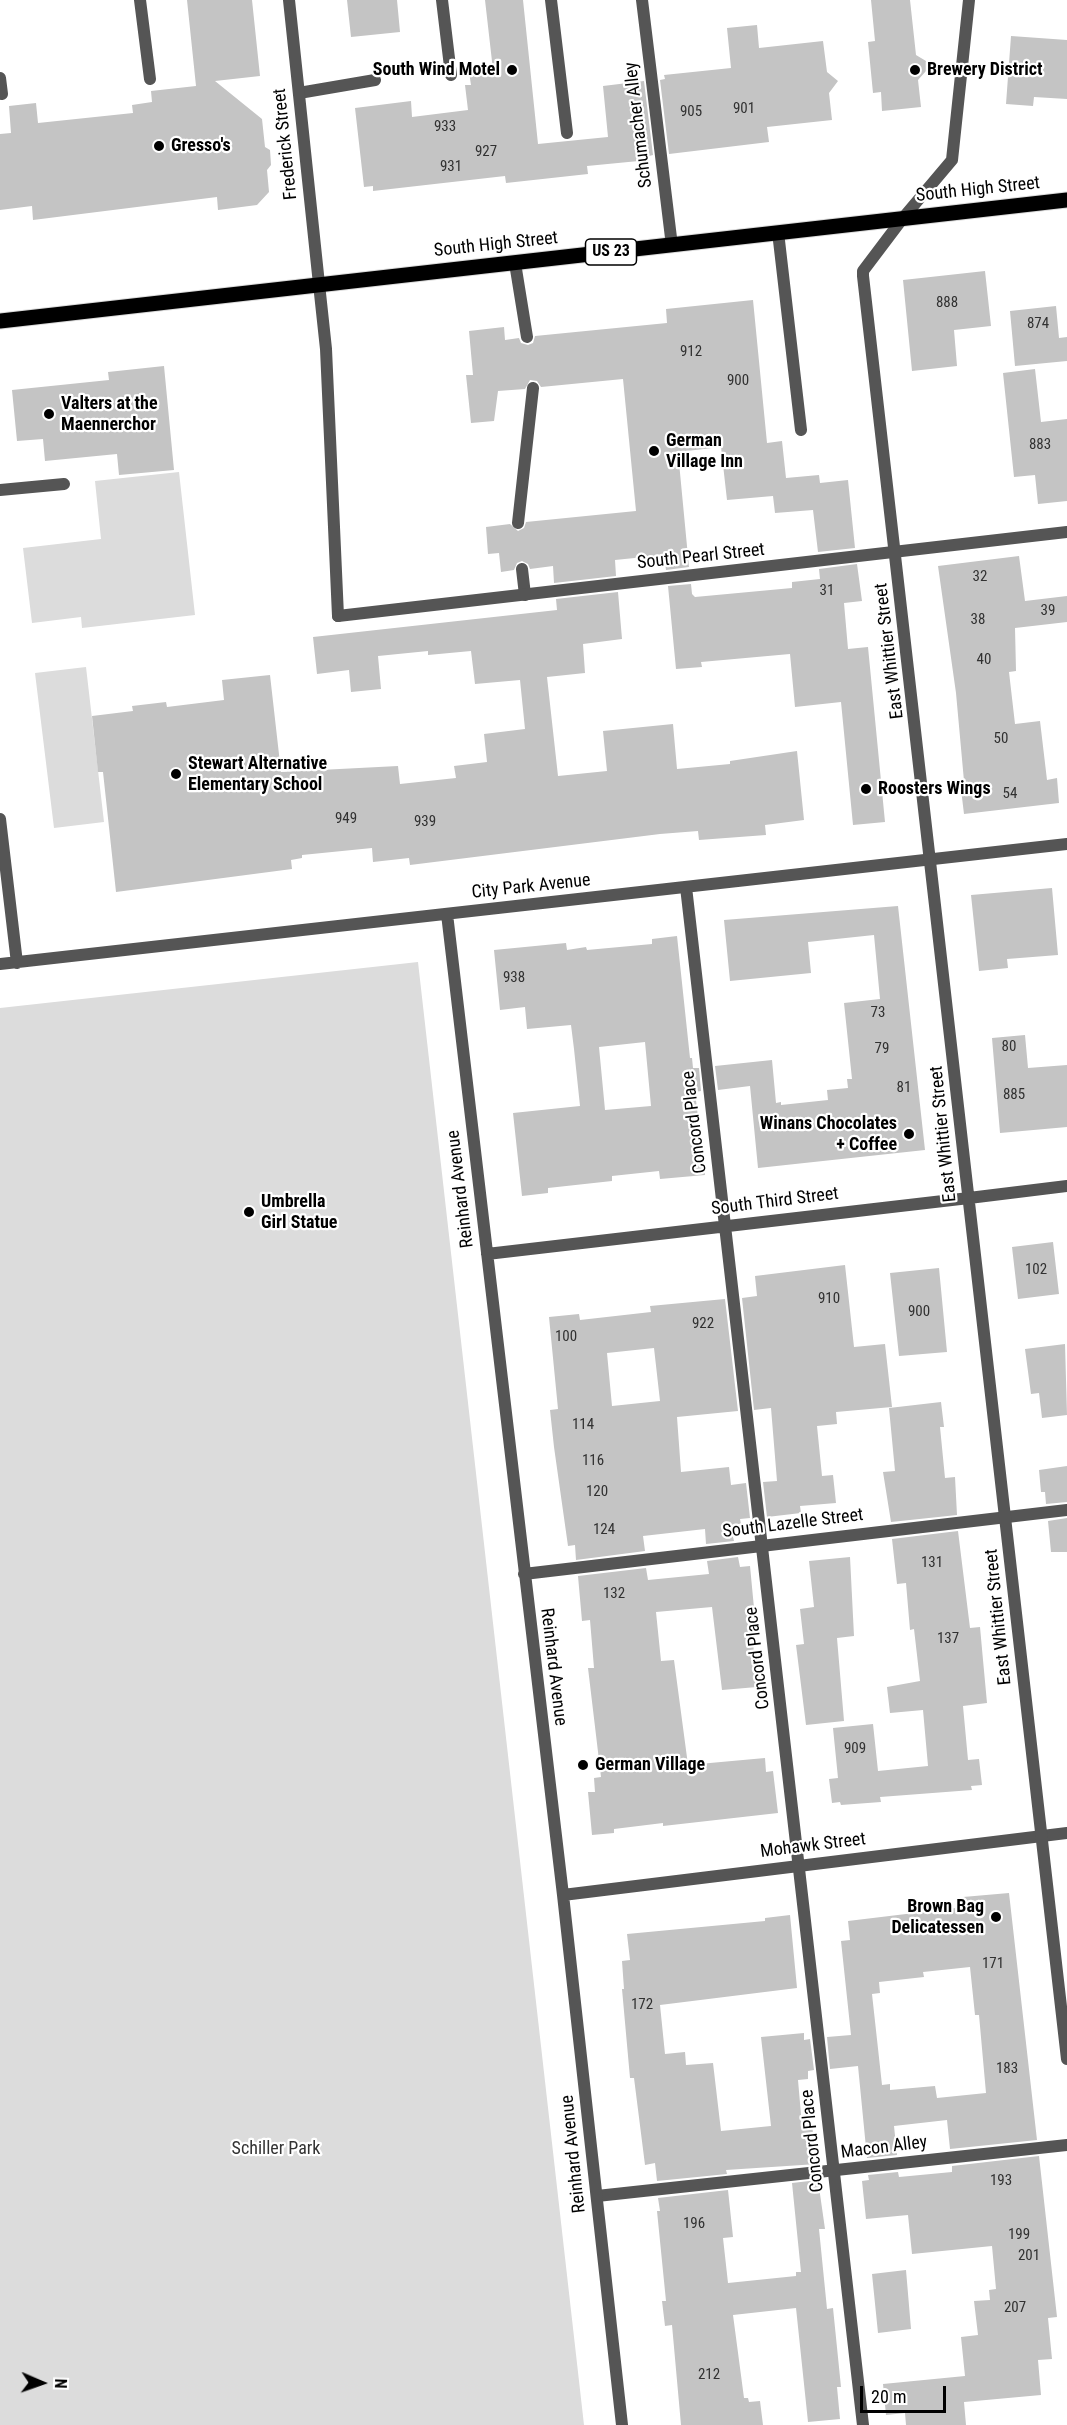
<!DOCTYPE html>
<style>
body{margin:0}
#map{position:relative;width:1067px;height:2425px;overflow:hidden;background:#fff;font-family:"Roboto Condensed",sans-serif}
canvas{display:block}
.north{position:absolute;left:12px;top:2353px;width:60px;height:60px;-webkit-text-stroke:4px #fff;paint-order:stroke;rotate:92deg;font-size:16px;font-weight:700;line-height:24px;text-align:center;color:#000}
.north::after{content:'';display:block;margin:auto;width:21px;height:27px;background:#000;clip-path:polygon(50% 0,100% 100%,50% 72%,0 100%)}
.scale{position:absolute;left:860px;top:2386px;width:86px;height:27px;box-sizing:border-box;border:3px solid #000;border-top:0;padding-left:8px;font-size:18px;line-height:21px;white-space:nowrap;color:#000;-webkit-text-stroke:4px #fff;paint-order:stroke}
</style>
<div id="map">
<canvas width="1067" height="2425"></canvas>
<div class="north">N</div>
<div class="scale">20 m</div>
</div>
<script>
const ctx = document.querySelector('canvas').getContext('2d');
ctx.lineJoin = 'round';
function fill(path, color) {
  ctx.fillStyle = color;
  ctx.fill(path, 'evenodd');
}
function shape(rows) {
  const path = new Path2D();
  for (const r of rows) {
    path.moveTo(r[0], r[1]);
    for (let i = 2; i < r.length; i += 2) path.lineTo(r[i], r[i + 1]);
  }
  return path;
}
function trace(path, color, width, dash) {
  ctx.strokeStyle = color;
  ctx.lineWidth = width;
  ctx.lineCap = dash ? 'butt' : 'round';
  ctx.setLineDash(dash || []);
  ctx.stroke(path);
}
function write(font, color, halo, rows, align = 'center') {
  ctx.font = font + ' "Roboto Condensed",sans-serif';
  ctx.lineWidth = 4.5;
  ctx.setLineDash([]);
  ctx.textBaseline = 'middle';
  ctx.strokeStyle = halo;
  ctx.fillStyle = color;
  for (const [text, x, y, turn = 0] of rows) {
    ctx.save();
    ctx.translate(x, y);
    ctx.rotate((+turn || 0) * Math.PI / 180);
    ctx.textAlign = isNaN(turn) ? turn : align;
    if (halo) ctx.strokeText(text, 0, 0);
    ctx.fillText(text, 0, 0);
    ctx.restore();
  }
}
const green = shape([
 [179,472,195,615,82,628,81,617,32,623,23,548,101,539,95,481],
 [86,667,104,822,54,828,35,673],
 [418,962,584,2425,0,2425,0,1008]
]);
const building = shape([
 [187,0,252,0,260,76,215,81,262,119,265,147,270,150,271,165,267,170,269,192,257,205,218,210,217,197,33,220,32,206,0,210,0,134,11,133,9,106,36,103,38,123,133,113,132,105,152,102,151,91,196,86],
 [347,0,397,0,400,32,351,37],
 [485,0,523,0,538,144,608,137,603,86,644,81,653,155,649,156,649,160,587,166,588,174,506,183,505,176,373,191,373,186,364,187,355,108,411,101,412,117,468,110,465,85,471,85,469,72,493,70],
 [871,0,910,0,916,55,926,61,926,71,918,80,921,107,882,111,881,92,873,93,868,42,875,41],
 [757,25,759,48,823,41,827,72,838,81,829,93,832,120,767,127,769,142,669,154,660,80,665,79,664,75,731,68,727,28],
 [1011,36,1067,40,1067,99,1034,97,1033,106,1006,104],
 [985,271,991,326,954,330,957,366,912,371,903,280],
 [753,300,767,443,782,441,786,478,819,475,820,483,848,480,855,548,818,552,813,510,775,513,773,496,727,500,721,447,678,452,689,567,666,570,664,555,615,560,616,576,554,583,553,566,530,569,528,564,522,561,517,563,514,570,501,572,499,553,488,554,486,527,510,524,518,531,524,528,526,522,636,511,623,379,541,387,537,381,530,380,525,389,498,391,494,421,471,423,466,375,473,375,469,331,504,327,505,340,519,338,521,343,528,345,533,343,535,336,667,323,666,309],
 [1056,306,1059,338,1067,337,1067,361,1015,366,1010,311],
 [164,366,174,470,119,475,117,454,45,461,43,439,17,441,12,390,109,380,108,372],
 [1035,369,1041,422,1067,419,1067,501,1038,504,1035,475,1014,477,1003,373],
 [1019,556,1025,601,1067,596,1067,622,1015,628,1016,671,1009,672,1015,724,1040,721,1047,780,1057,778,1059,803,964,814,960,781,964,781,956,693,938,566],
 [857,564,862,601,844,603,848,649,868,647,885,822,853,825,841,702,795,707,790,654,701,662,702,667,676,669,668,586,691,584,692,594,695,597,792,588,792,582,820,579,819,569],
 [618,592,622,639,583,644,585,673,547,677,558,776,607,771,603,731,673,724,677,769,730,764,730,761,797,751,804,820,765,825,766,835,699,840,698,831,660,834,410,865,409,858,373,862,372,848,302,855,302,858,291,860,292,869,116,892,103,772,98,772,92,716,133,711,132,706,166,702,167,707,224,700,222,680,270,675,281,772,398,766,400,784,456,778,454,766,487,762,484,734,525,729,520,680,475,684,471,651,428,655,428,651,378,656,381,689,351,692,349,670,317,674,313,637,557,610,556,599],
 [1052,888,1058,955,1007,959,1008,968,979,971,971,895],
 [898,906,925,1150,758,1168,750,1086,718,1090,715,1066,772,1060,776,1103,781,1102,781,1105,828,1100,827,1090,848,1088,847,1079,852,1079,844,1003,880,999,874,935,808,942,811,973,730,981,724,920],
 [677,936,690,1058,692,1058,693,1068,699,1068,701,1091,695,1092,705,1175,660,1179,659,1171,612,1176,612,1181,548,1188,548,1193,522,1196,513,1113,580,1106,574,1049,571,1025,527,1029,525,1007,500,1010,494,950,566,943,567,950,586,947,587,950,652,944,652,939],
 [645,1042,651,1106,605,1110,599,1047],
 [1025,1035,1028,1068,1067,1065,1067,1127,1000,1133,992,1038],
 [1053,1242,1059,1294,1018,1299,1012,1247],
 [845,1265,854,1347,885,1344,892,1407,836,1412,837,1424,817,1426,822,1476,833,1475,836,1503,800,1506,801,1513,767,1517,763,1482,777,1481,771,1408,754,1410,742,1298,757,1296,755,1276],
 [939,1268,947,1352,899,1356,890,1273],
 [725,1299,738,1411,677,1417,681,1472,729,1467,731,1485,746,1483,750,1518,740,1519,741,1524,730,1525,734,1541,706,1544,705,1529,643,1536,645,1551,576,1560,575,1545,568,1546,554,1447,550,1410,558,1409,549,1317,579,1314,580,1320,651,1312,650,1306],
 [654,1348,660,1401,612,1406,607,1353],
 [1065,1344,1067,1415,1042,1418,1039,1393,1031,1394,1025,1349],
 [941,1402,944,1427,940,1427,945,1478,955,1477,957,1515,891,1522,883,1472,895,1471,889,1408],
 [1067,1466,1067,1502,1046,1504,1045,1492,1041,1492,1039,1470],
 [1067,1518,1067,1552,1051,1552,1048,1521],
 [958,1531,970,1628,980,1627,983,1660,987,1703,963,1706,968,1760,979,1759,982,1785,971,1786,972,1790,880,1797,881,1802,841,1805,840,1802,832,1803,829,1779,838,1778,833,1728,873,1724,878,1771,928,1766,923,1710,890,1713,887,1687,920,1681,914,1629,910,1630,906,1583,897,1584,892,1539],
 [738,1557,740,1567,750,1566,754,1608,750,1608,757,1687,722,1690,712,1607,656,1612,661,1661,674,1660,688,1765,765,1758,766,1772,773,1771,778,1813,663,1826,663,1823,614,1829,614,1833,592,1835,588,1792,595,1792,594,1778,601,1777,588,1668,594,1668,590,1620,582,1621,578,1576,646,1568,648,1580,709,1574,707,1561],
 [850,1557,854,1636,837,1638,844,1721,806,1725,796,1645,804,1644,800,1609,814,1607,809,1561],
 [1009,1893,1037,2140,950,2149,947,2120,894,2126,897,2155,867,2158,858,2066,830,2069,827,2037,851,2035,841,1941,850,1940,848,1921,964,1907,963,1897],
 [970,1967,975,2015,979,2015,986,2093,937,2098,935,2086,890,2090,890,2084,882,2085,872,1994,880,1993,879,1982,924,1977,923,1972],
 [790,1915,797,1988,660,2005,665,2054,685,2052,686,2065,713,2063,721,2131,771,2126,761,2037,804,2033,804,2040,810,2039,814,2070,808,2071,808,2079,798,2080,802,2126,812,2125,817,2164,726,2170,727,2174,657,2181,655,2163,645,2165,634,2078,630,2078,622,1989,624,1989,622,1961,630,1960,627,1934,765,1921,765,1918],
 [1039,2156,1057,2317,1048,2318,1052,2359,1038,2360,1041,2395,964,2402,966,2425,906,2425,905,2413,886,2415,883,2384,965,2376,961,2337,978,2335,974,2301,990,2300,989,2290,996,2289,992,2246,912,2254,908,2215,866,2219,862,2181,869,2180,868,2175,898,2172,899,2177,952,2172,952,2166],
 [818,2180,825,2229,819,2229,827,2309,833,2308,841,2387,837,2387,840,2419,808,2422,796,2308,733,2315,744,2398,748,2398,749,2402,760,2401,763,2425,681,2425,672,2325,665,2326,662,2301,666,2301,657,2211,660,2211,658,2198,728,2190,733,2237,723,2238,728,2283,796,2276,796,2272,801,2272,792,2183],
 [906,2270,911,2329,878,2333,872,2274]
]);
const service = shape([
 [140,0,150,79],
 [442,0,451,75],
 [551,0,567,133],
 [642,0,672,246],
 [0,78,2,94],
 [299,93,375,80],
 [778,232,801,430],
 [515,263,527,337],
 [319,284,326,349,338,616],
 [0,490,64,484],
 [518,523,533,388],
 [522,569,525,595],
 [597,2196,1067,2145]
]);
const minor = shape([
 [289,0,319,284],
 [903,218,952,160,969,0],
 [338,616,1067,532],
 [0,819,17,963],
 [686,887,863,2425],
 [447,914,563,1895,622,2425],
 [0,964,1067,844],
 [487,1254,969,1198],
 [524,1574,1067,1510],
 [563,1895,1067,1833]
]);
const tertiary = shape([
 [903,218,863,271,863,276,1067,2059],
 [969,1198,1067,1186]
]);
const primary = shape([
 [0,321,1067,200]
]);
const markers = [
 [512,70,6,"#000"],
 [915,70,6,"#000"],
 [159,146,6,"#000"],
 [49,414,6,"#000"],
 [654,451,6,"#000"],
 [176,774,6,"#000"],
 [866,789,6,"#000"],
 [909,1134,6,"#000"],
 [249,1212,6,"#000"],
 [583,1765,6,"#000"],
 [996,1917,6,"#000"]
];
const numberNames = [
 ["901",744,109],
 ["905",691,112],
 ["933",445,127],
 ["927",486,152],
 ["931",451,167],
 ["888",947,303],
 ["874",1038,324],
 ["912",691,352],
 ["900",738,381],
 ["883",1040,445],
 ["32",980,577],
 ["31",827,591],
 ["39",1048,611],
 ["38",978,620],
 ["40",984,660],
 ["50",1001,739],
 ["54",1010,794],
 ["949",346,819],
 ["939",425,822],
 ["938",514,978],
 ["73",878,1013],
 ["80",1009,1047],
 ["79",882,1049],
 ["81",904,1088],
 ["885",1014,1095],
 ["102",1036,1270],
 ["910",829,1299],
 ["900",919,1312],
 ["922",703,1324],
 ["100",566,1337],
 ["114",583,1425],
 ["116",593,1461],
 ["120",597,1492],
 ["124",604,1530],
 ["131",932,1563],
 ["132",614,1594],
 ["137",948,1639],
 ["909",855,1749],
 ["171",993,1964],
 ["172",642,2005],
 ["183",1007,2069],
 ["193",1001,2181],
 ["196",694,2224],
 ["199",1019,2235],
 ["201",1029,2256],
 ["207",1015,2308],
 ["212",709,2375]
];
const shields = [
 [611,252,51]
];
const shieldNames = [
 ["US 23",611,252]
];
const poiNames = [
 ["South Wind Motel",500,70,"right"],
 ["Brewery District",927,70],
 ["Gresso's",171,146],
 ["Valters at the",61,404],
 ["Maennerchor",61,425],
 ["German",666,441],
 ["Village Inn",666,462],
 ["Stewart Alternative",188,764],
 ["Elementary School",188,785],
 ["Roosters Wings",878,789],
 ["Winans Chocolates",897,1124,"right"],
 ["+ Coffee",897,1145,"right"],
 ["Umbrella",261,1202],
 ["Girl Statue",261,1223],
 ["German Village",595,1765],
 ["Brown Bag",984,1907,"right"],
 ["Delicatessen",984,1928,"right"]
];
const streetNames = [
 ["Schumacher Alley",639,125,-97],
 ["Frederick Street",286,144,-96],
 ["South High Street",978,190,-6],
 ["South High Street",496,245,-6],
 ["South Pearl Street",701,557,-6],
 ["East Whittier Street",890,651,-97],
 ["City Park Avenue",531,887,-6],
 ["Concord Place",695,1122,-97],
 ["East Whittier Street",944,1134,-96],
 ["Reinhard Avenue",461,1189,-97],
 ["South Third Street",775,1202,-7],
 ["South Lazelle Street",793,1524,-7],
 ["East Whittier Street",999,1617,-96],
 ["Concord Place",758,1658,-97],
 ["Reinhard Avenue",553,1667,83],
 ["Mohawk Street",813,1846,-7],
 ["Concord Place",813,2141,-96],
 ["Macon Alley",884,2148,-7],
 ["Reinhard Avenue",574,2154,-96]
];
const parkNames = [
 ["Schiller Park",276,2149]
];
fill(green, '#dcdcdc');
fill(building, '#c4c4c4');
trace(primary, '#dbdbdb', 17);
trace(service, '#555', 12);
trace(minor, '#555', 12);
trace(tertiary, '#555', 12);
trace(primary, '#000', 15);
for (const [x, y, r, color] of markers) {
  const dot = new Path2D();
  dot.arc(x, y, r, 0, 2 * Math.PI);
  ctx.fillStyle = color;
  ctx.fill(dot);
  trace(dot, '#fff', 2);
}
write('15px', '#313131', null, numberNames);
for (const [x, y, w] of shields) {
  const box = new Path2D();
  box.roundRect(x - w / 2, y - 13, w, 26, 4.5);
  ctx.fillStyle = '#fff';
  ctx.fill(box);
  trace(box, '#000', 1.5);
}
write('bold 16px', '#000', null, shieldNames);
write('bold 18px', '#000', '#fff', poiNames, 'left');
write('18px', '#000', '#fff', streetNames);
write('18px', '#333', '#fff', parkNames);
</script>
